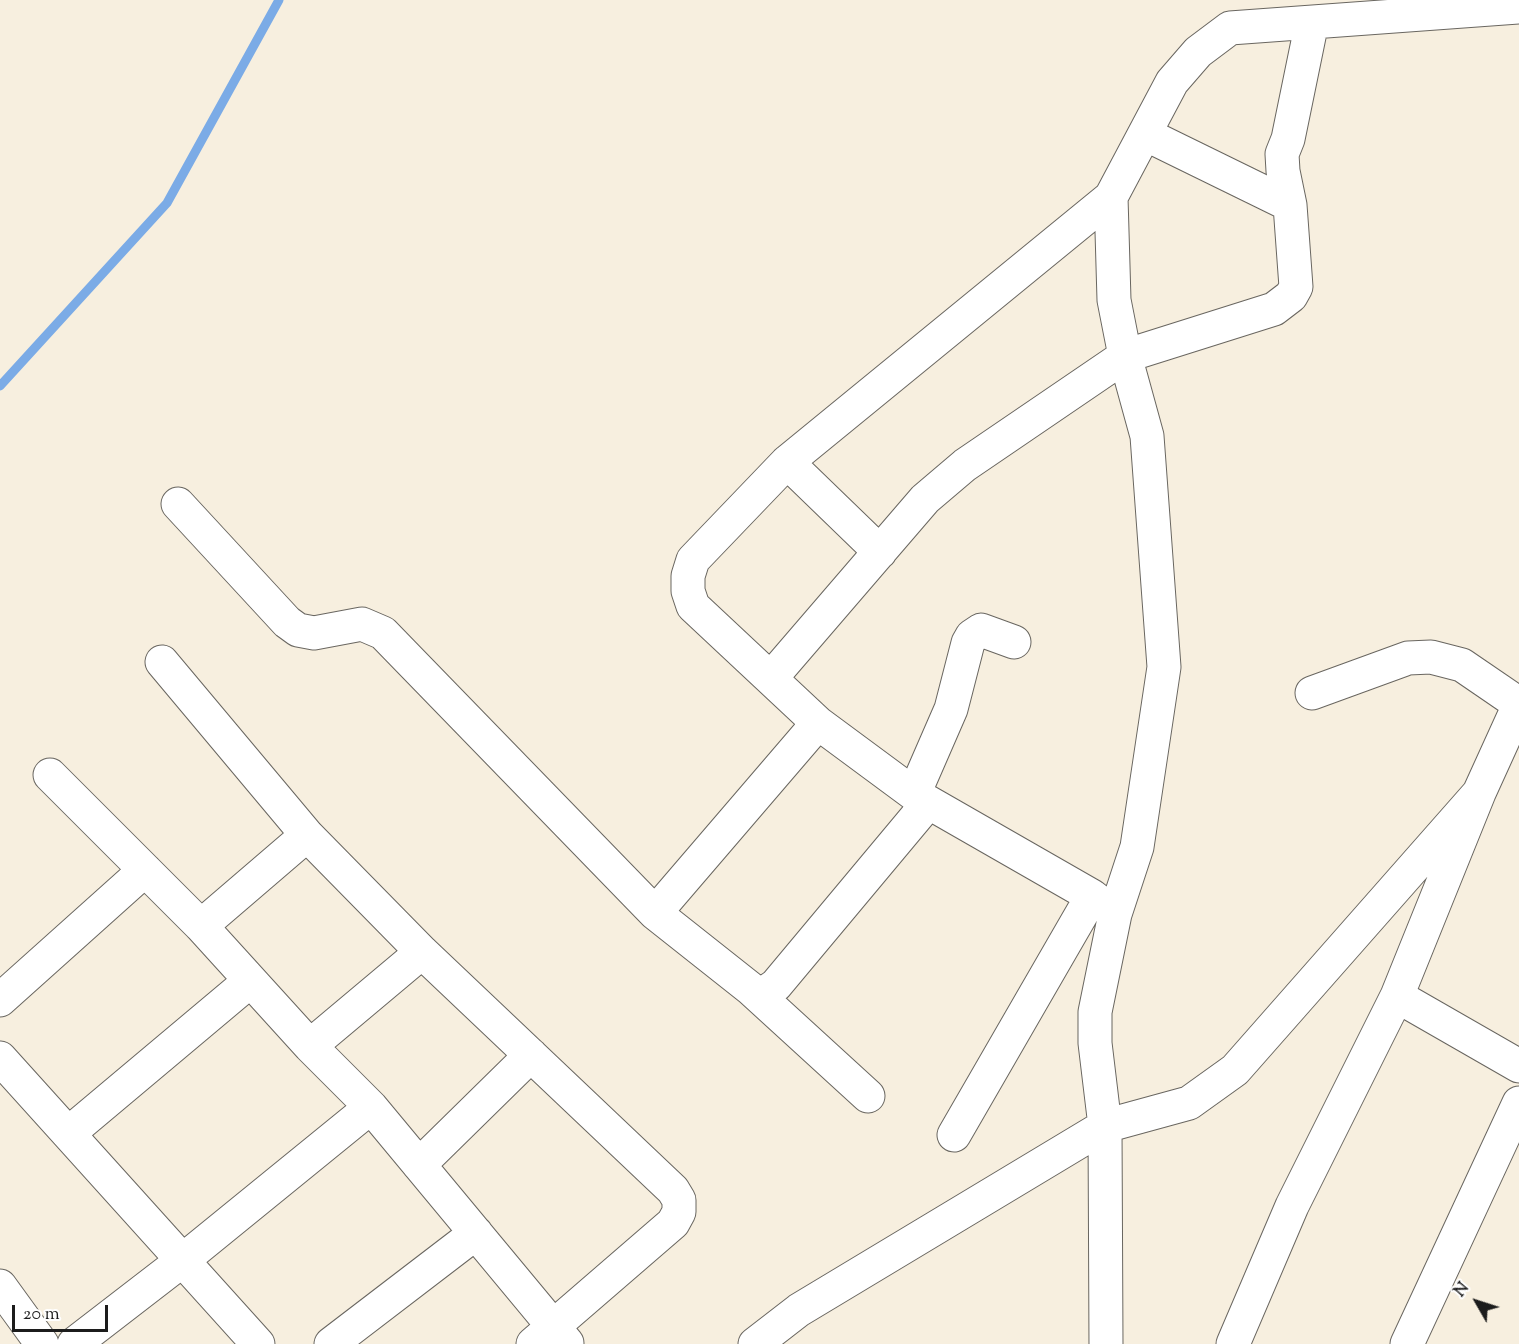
<!DOCTYPE html>
<style>
body{margin:0}
#map{position:relative;width:1519px;height:1344px;overflow:hidden;background:#f7efdf;font-family:"Sorts Mill Goudy",serif}
canvas{display:block}
.north{position:absolute;left:1447px;top:1272px;width:60px;height:60px;-webkit-text-stroke:4px #fff;paint-order:stroke;rotate:309deg;font-size:16px;font-weight:700;line-height:24px;text-align:center;color:#1c1c1c}
.north::after{content:'';display:block;margin:auto;width:21px;height:27px;background:#1c1c1c;clip-path:polygon(50% 0,100% 100%,50% 72%,0 100%)}
.scale{position:absolute;left:12px;top:1305px;width:96px;height:27px;box-sizing:border-box;border:3px solid #1c1c1c;border-top:0;padding-left:8px;font-size:18px;line-height:21px;white-space:nowrap;color:#1c1c1c;-webkit-text-stroke:4px #fff;paint-order:stroke}
</style>
<div id="map">
<canvas width="1519" height="1344"></canvas>
<div class="north">N</div>
<div class="scale">20 m</div>
</div>
<script>
const ctx = document.querySelector('canvas').getContext('2d');
ctx.lineJoin = 'round';
function shape(rows) {
  const path = new Path2D();
  for (const r of rows) {
    path.moveTo(r[0], r[1]);
    for (let i = 2; i < r.length; i += 2) path.lineTo(r[i], r[i + 1]);
  }
  return path;
}
function trace(path, color, width, dash) {
  ctx.strokeStyle = color;
  ctx.lineWidth = width;
  ctx.lineCap = dash ? 'butt' : 'round';
  ctx.setLineDash(dash || []);
  ctx.stroke(path);
}
const stream = shape([
 [0,386,167,203,279,0]
]);
const minor = shape([
 [1145,134,1290,205],
 [1111,197,787,462,693,560,688,576,688,591,693,606,818,723,914,794,1092,896,1115,914],
 [787,462,880,552],
 [178,504,287,622,298,630,314,633,362,624,383,633,655,913,751,989,760,993,766,992,776,985,928,803],
 [162,662,307,835,422,952,673,1190,679,1200,679,1212,673,1223,533,1344],
 [771,678,925,499,965,465,1125,356,1274,309,1291,296,1296,287,1290,205,1283,171,1282,154,1288,139,1312,22],
 [1312,693,1408,658,1431,657,1462,665,1519,704],
 [50,775,201,926,310,1046,371,1107,567,1343],
 [914,794,951,709,968,643,972,636,981,630,1014,642],
 [655,913,818,723],
 [201,926,307,835],
 [751,989,868,1096],
 [1397,996,1519,1066],
 [0,1000,145,870],
 [310,1046,422,952],
 [0,1058,258,1344],
 [69,1133,250,981],
 [954,1135,1092,896],
 [419,1165,531,1055],
 [0,1286,42,1344],
 [74,1344,183,1260,371,1107],
 [331,1344,476,1233],
 [755,1344,799,1310,1105,1126,1189,1103,1235,1070,1479,793],
 [1106,1344,1105,1126,1095,1043,1095,1012,1115,914,1137,847,1164,667,1147,436,1125,356,1114,300,1111,197,1172,82,1198,52,1230,28,1519,7],
 [1233,1344,1292,1206,1397,996,1479,793,1519,705],
 [1407,1344,1519,1103]
]);
trace(stream, '#7babe6', 9);
trace(minor, '#696660', 35);
trace(minor, '#fff', 33);
</script>
